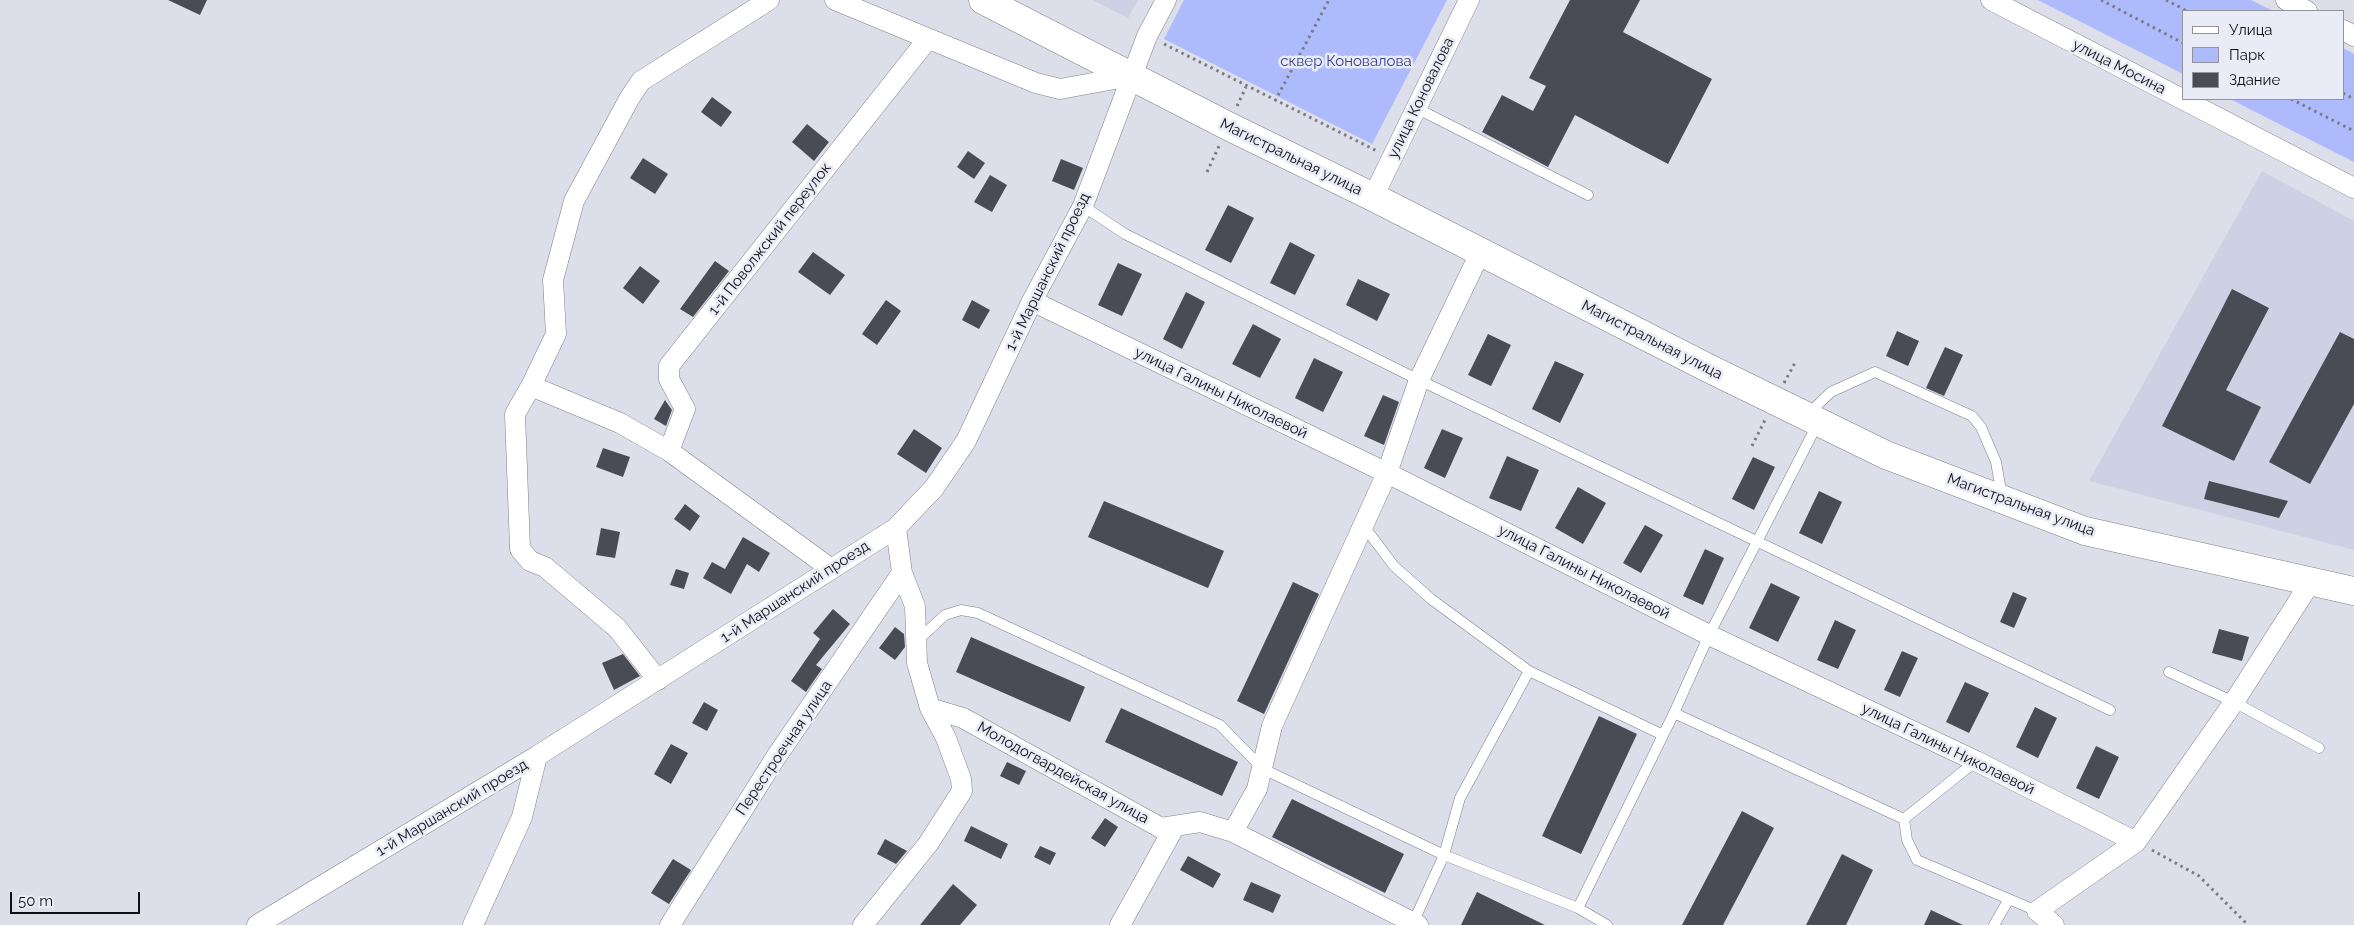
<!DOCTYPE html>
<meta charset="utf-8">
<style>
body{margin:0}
#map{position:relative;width:2354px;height:925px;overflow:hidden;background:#dcdee9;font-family:Raleway,sans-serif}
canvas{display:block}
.legend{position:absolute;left:2182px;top:10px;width:162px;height:90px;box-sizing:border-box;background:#e9ebf6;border:1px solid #92939c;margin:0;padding:6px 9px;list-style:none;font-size:15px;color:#0f1014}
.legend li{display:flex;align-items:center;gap:10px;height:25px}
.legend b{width:25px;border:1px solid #92939c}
.scale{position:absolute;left:10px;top:892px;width:130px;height:22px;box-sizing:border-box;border:2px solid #0f1014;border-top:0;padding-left:6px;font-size:15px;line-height:18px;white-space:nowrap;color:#0f1014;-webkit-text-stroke:4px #e9ebf6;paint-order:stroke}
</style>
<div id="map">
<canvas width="2354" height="925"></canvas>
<ul class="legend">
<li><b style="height:6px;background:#fff"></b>Улица</li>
<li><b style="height:14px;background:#adbafc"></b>Парк</li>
<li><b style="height:14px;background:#4a4c55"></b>Здание</li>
</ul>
<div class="scale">50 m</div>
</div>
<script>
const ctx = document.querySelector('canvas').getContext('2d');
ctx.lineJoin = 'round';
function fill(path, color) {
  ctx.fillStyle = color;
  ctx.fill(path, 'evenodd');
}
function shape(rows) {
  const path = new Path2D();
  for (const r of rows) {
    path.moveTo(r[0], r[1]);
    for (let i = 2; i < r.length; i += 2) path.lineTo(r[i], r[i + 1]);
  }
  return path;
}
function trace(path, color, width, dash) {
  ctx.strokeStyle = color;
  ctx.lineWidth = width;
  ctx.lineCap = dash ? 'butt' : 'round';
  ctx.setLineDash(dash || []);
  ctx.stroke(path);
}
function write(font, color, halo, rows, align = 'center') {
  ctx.font = font + ' Raleway,sans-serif';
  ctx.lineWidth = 5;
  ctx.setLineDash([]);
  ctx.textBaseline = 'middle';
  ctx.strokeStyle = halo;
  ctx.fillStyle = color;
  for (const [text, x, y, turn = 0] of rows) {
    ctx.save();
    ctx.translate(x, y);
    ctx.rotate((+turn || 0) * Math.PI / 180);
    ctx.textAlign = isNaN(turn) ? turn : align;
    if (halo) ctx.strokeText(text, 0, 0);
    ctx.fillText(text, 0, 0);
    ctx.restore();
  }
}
const built = shape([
 [1093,0,1138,0,1128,18],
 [2262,171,2354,221,2354,550,2089,481]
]);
const green = shape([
 [1184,0,1447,0,1372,144,1164,39],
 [2038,0,2251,0,2273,11,2183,11,2183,74],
 [2343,48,2354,54,2354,162,2230,99,2343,99]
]);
const building = shape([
 [168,0,207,0,200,15],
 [1570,0,1640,0,1623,32,1712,79,1668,164,1575,115,1548,167,1482,132,1502,95,1533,111,1546,86,1529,78],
 [712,97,732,112,721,127,701,112],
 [807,124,829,142,814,161,792,142],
 [968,151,985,163,974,179,957,167],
 [643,158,668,174,655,194,630,178],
 [1061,159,1083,168,1074,190,1052,181],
 [990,175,1007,185,992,212,974,202],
 [1228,205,1254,218,1231,263,1205,250],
 [1290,242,1315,255,1295,295,1270,283],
 [813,252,845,275,830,295,798,272],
 [715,261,729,271,693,317,680,309],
 [1118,263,1142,274,1122,316,1098,305],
 [640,266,660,281,643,304,623,288],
 [1358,279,1390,294,1377,321,1346,305],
 [2232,289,2269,308,2226,390,2261,407,2234,461,2162,426],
 [1186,292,1205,302,1182,349,1163,339],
 [886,300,901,311,877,345,862,334],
 [972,300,990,310,979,329,962,320],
 [1253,324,1281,339,1260,378,1232,364],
 [1897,331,1919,341,1908,366,1886,356],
 [2340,332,2354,339,2354,404,2310,484,2269,462],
 [1488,334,1511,345,1491,386,1468,375],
 [1945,347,1963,355,1944,396,1926,388],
 [1314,358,1343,372,1323,412,1295,398],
 [1555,361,1584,374,1560,423,1532,409],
 [1383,395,1399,402,1384,445,1364,436],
 [665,400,672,410,666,426,654,419],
 [914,429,942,448,926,473,897,454],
 [1442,429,1463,438,1445,478,1424,468],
 [603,448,630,457,623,477,596,467],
 [1507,456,1539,470,1521,511,1489,498],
 [1753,457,1775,467,1754,510,1732,499],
 [2209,481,2288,501,2279,518,2204,499],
 [1578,487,1606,503,1583,544,1555,528],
 [1819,491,1842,502,1822,544,1799,533],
 [1104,501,1224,551,1208,588,1088,537],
 [685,504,700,516,690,531,674,519],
 [1645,525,1663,535,1641,573,1623,563],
 [601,528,620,532,615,558,596,555],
 [743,537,770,553,759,572,747,564,731,594,703,578,712,562,725,569],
 [1705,549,1724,558,1703,605,1683,596],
 [676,569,689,573,684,589,670,585],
 [1293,582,1319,594,1264,714,1237,701],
 [1771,583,1800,597,1778,642,1749,628],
 [2013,592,2027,598,2014,628,2000,622],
 [833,609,850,624,816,665,822,669,806,692,791,681,820,639,813,633],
 [1835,620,1856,630,1838,669,1817,660],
 [895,627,904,634,905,647,895,660,879,648],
 [2219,629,2249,637,2242,661,2212,653],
 [971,637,1085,687,1070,722,956,672],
 [1902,651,1918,658,1900,697,1884,690],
 [623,654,640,676,614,690,602,663],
 [1965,682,1989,693,1969,733,1946,722],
 [704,702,718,710,707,731,692,723],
 [2035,707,2057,718,2038,758,2016,747],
 [1121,708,1238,762,1222,796,1105,742],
 [1599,716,1637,734,1581,854,1542,836],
 [671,744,688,753,671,784,654,774],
 [2096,746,2119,757,2099,799,2076,788],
 [1007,762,1026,771,1019,785,1000,776],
 [1292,799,1404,854,1385,893,1272,837],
 [1742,811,1774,828,1723,925,1682,925],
 [1105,818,1118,827,1105,847,1091,838],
 [971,826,1008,844,1001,859,964,841],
 [885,839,907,851,896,864,877,854],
 [1040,846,1056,853,1050,865,1034,857],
 [1842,854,1873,870,1846,925,1806,925],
 [1188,856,1221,874,1213,888,1180,870],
 [673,859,691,870,669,904,651,893],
 [1251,882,1281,895,1273,913,1243,900],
 [953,884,977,905,960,925,920,925],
 [1477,892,1545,925,1461,925],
 [1931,910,1963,925,1924,925]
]);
const path = shape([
 [2101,0,2183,43],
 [2166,0,2187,11],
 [1164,44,1377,151],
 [2343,93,2354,99],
 [2291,99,2354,131],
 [1275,101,1329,0],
 [1237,106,1246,87],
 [1207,172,1219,146],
 [1784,383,1796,361],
 [1752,446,1765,420],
 [2152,850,2199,876,2248,925]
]);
const lane = shape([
 [1416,108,1588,195],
 [1083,206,1125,234,1419,380,2110,710],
 [1807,415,1831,392,1875,372,1972,416,1981,427,1996,462,2002,496],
 [1818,423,1709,635,1674,713,1904,819,1976,761],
 [1363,525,1394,566,1431,599,1529,671,1663,735],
 [917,641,945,615,961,610,978,613,1220,725,1263,769,1444,855,1578,908,1607,925],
 [2169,672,2234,702,2319,748],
 [1904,819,1907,840,1917,860,2037,911],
 [1578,908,1674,713],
 [1413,923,1444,855,1460,798,1529,671],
 [1994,925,2009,899]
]);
const street = shape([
 [769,0,641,81,629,99,574,201,553,280,556,334,531,386,620,423,669,451,830,568],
 [835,0,1036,83,1060,89,1131,76],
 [1991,0,2354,188],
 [2286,0,2307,11],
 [2343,30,2354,36],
 [1373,197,1469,0],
 [1032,301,1387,473,1709,635,1976,761,2136,842],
 [531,386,515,414,520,549,530,561,545,567,617,628,658,680],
 [669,451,685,409,669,379,669,366,927,40],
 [896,528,902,573,915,606,917,663,930,708,963,718,1161,828,1200,822,1233,832,1418,925],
 [1233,832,1257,789,1272,726,1387,473,1419,380,1480,253],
 [257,925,537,756,896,528,934,488,966,441,1032,301,1083,206,1147,36,1166,0],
 [473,925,522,817,537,756],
 [670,925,776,757,902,573],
 [863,925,928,844,962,791,961,779,946,738,930,708],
 [1120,925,1175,826],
 [2054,925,2037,911,2136,842,2234,702,2310,583]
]);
const highway = shape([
 [983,0,1228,126,1373,197,1708,368,1886,455,2085,531,2354,591]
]);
const parkNames = [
 ["сквер Коновалова",1346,61]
];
const streetNames = [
 ["улица Мосина",2119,67,27],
 ["улица Коновалова",1421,98,-64],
 ["Магистральная улица",1291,157,26],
 ["1-й Поволжский переулок",770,239,-52],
 ["1-й Маршанский проезд",1048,272,-64],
 ["Магистральная улица",1652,340,27],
 ["улица Галины Николаевой",1221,393,26],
 ["Магистральная улица",2021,505,20],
 ["улица Галины Николаевой",1584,572,27],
 ["1-й Маршанский проезд",795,592,-33],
 ["Перестроечная улица",784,748,-56],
 ["улица Галины Николаевой",1948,749,26],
 ["Молодогвардейская улица",1063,773,29],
 ["1-й Маршанский проезд",452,808,-31]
];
fill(built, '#cdd1e3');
fill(green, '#adbafc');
fill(building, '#4a4c55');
trace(lane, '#7f818b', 11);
trace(street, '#7f818b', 21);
trace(highway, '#7f818b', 29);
trace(path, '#7b7d85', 3, [2.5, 4]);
trace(lane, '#fff', 10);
trace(street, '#fff', 20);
trace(highway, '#fff', 28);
write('15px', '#394092', '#e9ebf6', parkNames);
write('15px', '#0f1014', '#e9ebf6', streetNames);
</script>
